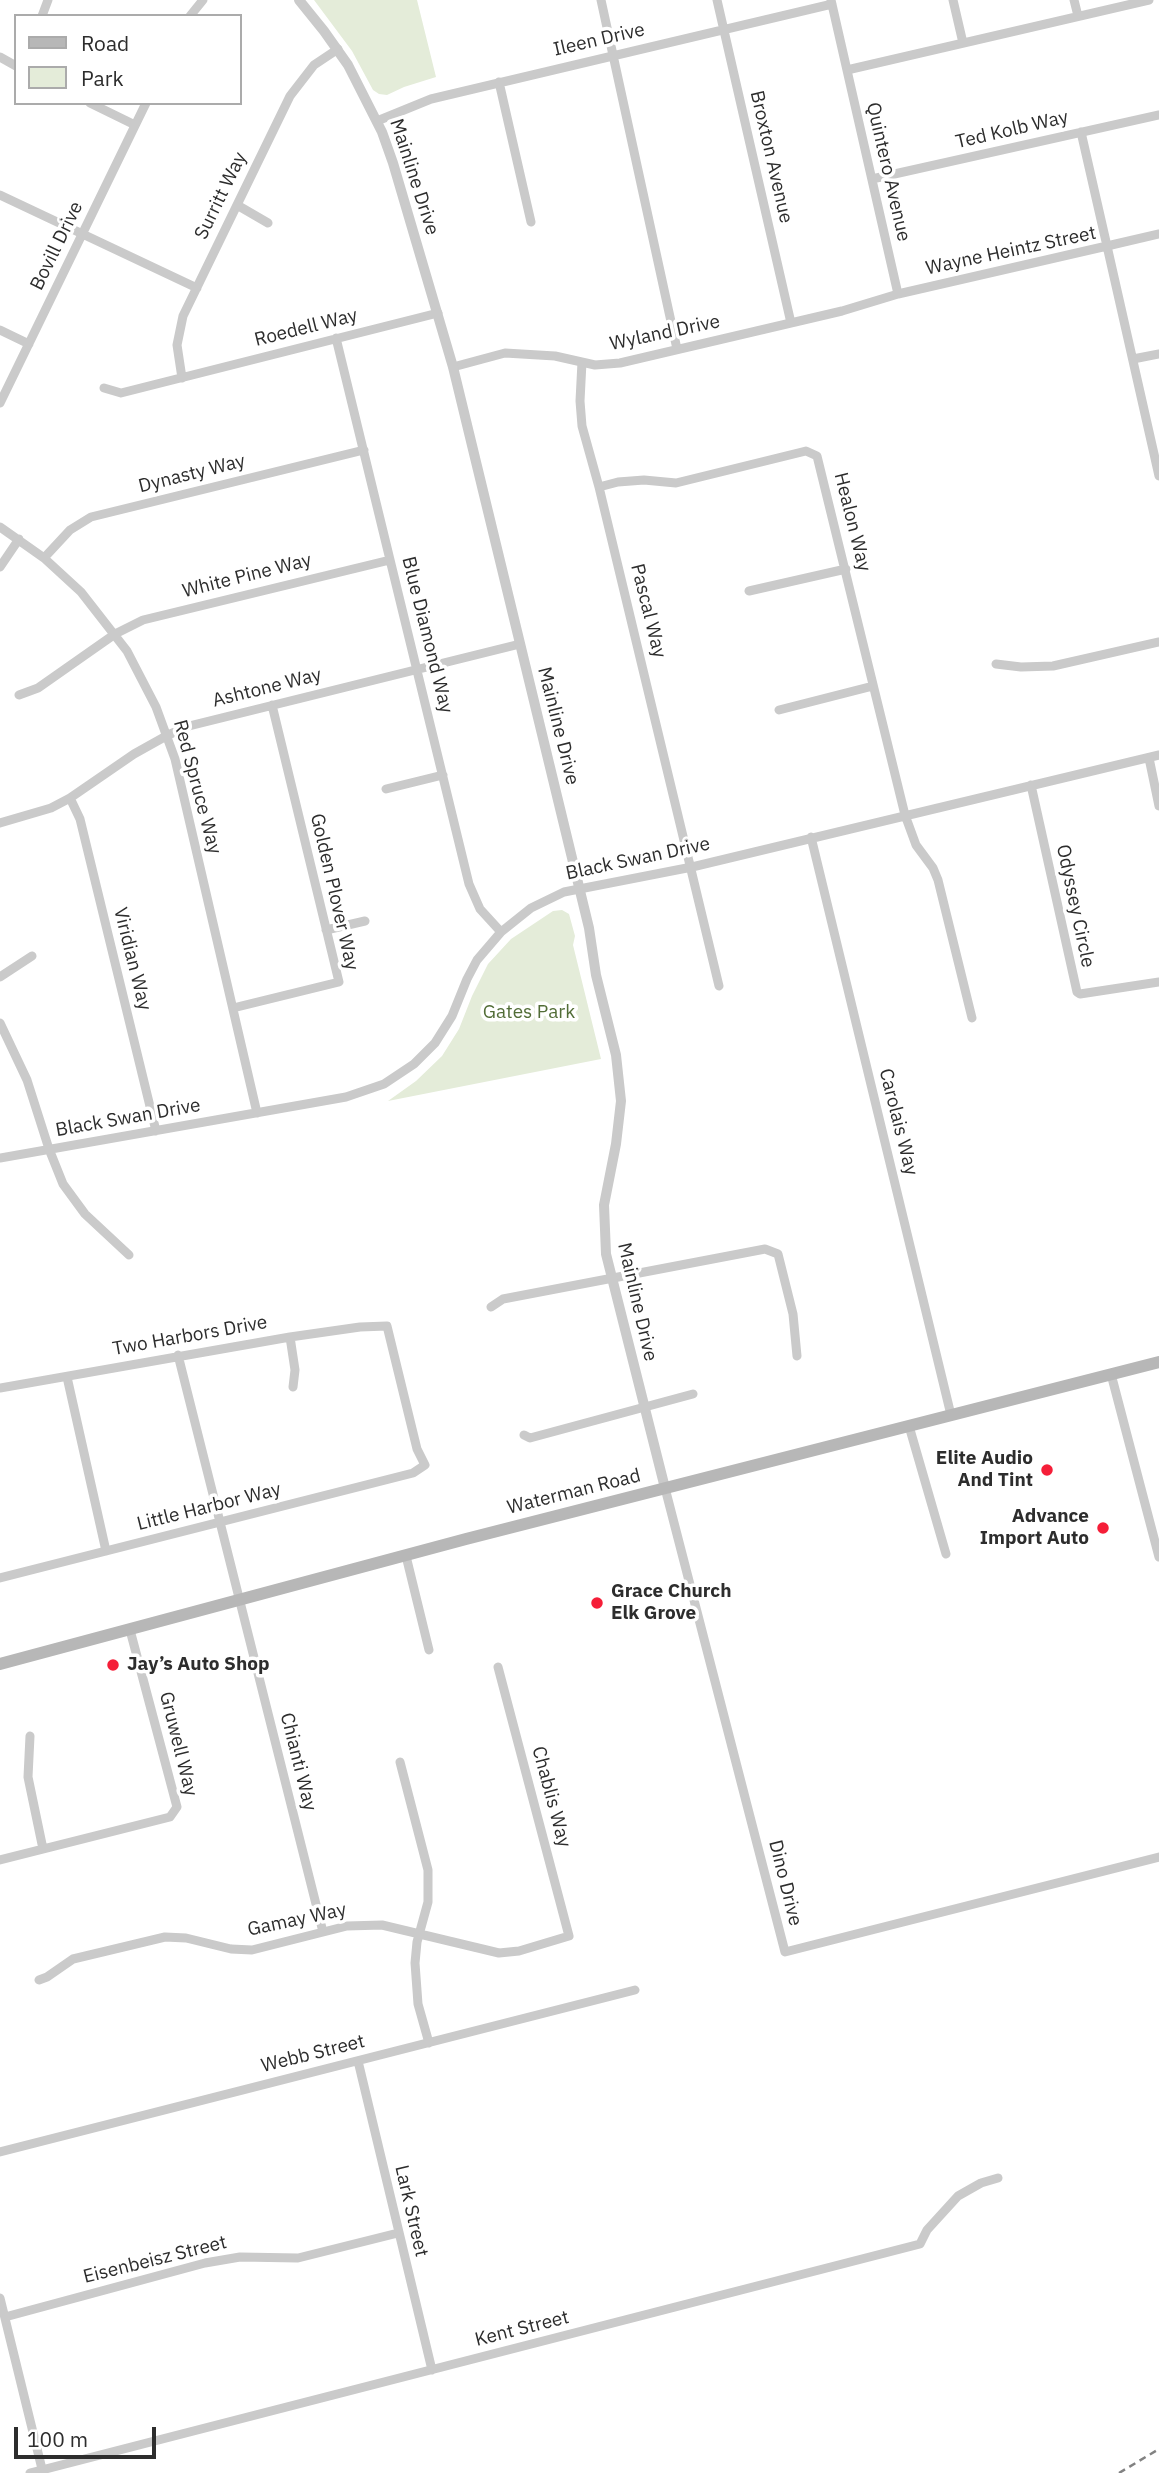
<!DOCTYPE html>
<meta charset="utf-8">
<style>
body{margin:0}
#map{position:relative;width:1159px;height:2473px;overflow:hidden;background:#fff;font-family:"IBM Plex Sans",sans-serif}
canvas{display:block}
.legend{position:absolute;left:14px;top:14px;width:228px;height:91px;box-sizing:border-box;background:#fff;border:2px solid #ababab;margin:0;padding:9px 12px;list-style:none;font-size:21px;color:#2d2d2d}
.legend li{display:flex;align-items:center;gap:14px;height:35px}
.legend b{width:35px;border:2px solid #ababab}
.scale{position:absolute;left:14px;top:2427px;width:142px;height:32px;box-sizing:border-box;border:4px solid #2d2d2d;border-top:0;padding-left:9px;font-size:21px;line-height:24px;white-space:nowrap;color:#2d2d2d;-webkit-text-stroke:5px #fff;paint-order:stroke}
</style>
<div id="map">
<canvas width="1159" height="2473"></canvas>
<ul class="legend">
<li><b style="height:9px;background:#b7b7b7"></b>Road</li>
<li><b style="height:19px;background:#e4ecd9"></b>Park</li>
</ul>
<div class="scale">100 m</div>
</div>
<script>
const ctx = document.querySelector('canvas').getContext('2d');
ctx.lineJoin = 'round';
function fill(path, color) {
  ctx.fillStyle = color;
  ctx.fill(path, 'evenodd');
}
function shape(rows) {
  const path = new Path2D();
  for (const r of rows) {
    path.moveTo(r[0], r[1]);
    for (let i = 2; i < r.length; i += 2) path.lineTo(r[i], r[i + 1]);
  }
  return path;
}
function trace(path, color, width, dash) {
  ctx.strokeStyle = color;
  ctx.lineWidth = width;
  ctx.lineCap = dash ? 'butt' : 'round';
  ctx.setLineDash(dash || []);
  ctx.stroke(path);
}
function write(font, color, halo, rows, align = 'center') {
  ctx.font = font + ' "IBM Plex Sans",sans-serif';
  ctx.lineWidth = 7;
  ctx.setLineDash([]);
  ctx.textBaseline = 'middle';
  ctx.strokeStyle = halo;
  ctx.fillStyle = color;
  for (const [text, x, y, turn = 0] of rows) {
    ctx.save();
    ctx.translate(x, y);
    ctx.rotate((+turn || 0) * Math.PI / 180);
    ctx.textAlign = isNaN(turn) ? turn : align;
    if (halo) ctx.strokeText(text, 0, 0);
    ctx.fillText(text, 0, 0);
    ctx.restore();
  }
}
const green = shape([
 [314,0,417,0,436,77,404,87,387,95,379,94,373,90,352,51],
 [562,910,569,914,575,936,573,945,601,1059,388,1101,416,1081,442,1056,459,1029,472,996,488,964,511,939,553,911]
]);
const minor = shape([
 [601,0,677,349],
 [717,0,791,323],
 [953,0,963,43],
 [1074,0,1078,16],
 [42,16,48,0],
 [190,16,203,0],
 [0,57,16,66],
 [847,70,1149,0],
 [499,82,531,222],
 [90,103,135,125],
 [377,121,431,99,832,4],
 [1081,132,1107,246,1159,234],
 [872,179,1159,115],
 [0,195,197,288],
 [237,205,268,223],
 [898,294,1107,246,1159,476],
 [0,330,29,344],
 [336,338,469,884,480,909,501,932],
 [1133,359,1159,354],
 [582,362,580,401,582,426,599,487,719,986],
 [453,367,505,353,555,356,595,365,620,363,842,311,898,294,831,0],
 [182,378,177,345,183,316,290,96,314,65,338,49],
 [104,388,121,393,438,313],
 [0,403,146,103],
 [599,487,618,482,644,480,676,483,806,451,817,456,905,815,916,845,933,868,938,880,972,1018],
 [0,527,44,558,81,592,127,651,156,707,175,759,257,1113],
 [44,558,70,530,91,517,364,450],
 [0,567,19,539],
 [749,591,846,569],
 [996,664,1021,667,1053,666,1159,642],
 [19,695,38,688,115,634,143,620,390,560],
 [779,710,873,686],
 [1149,758,1159,806],
 [1031,785,1077,992,1080,994,1159,982],
 [386,789,443,775],
 [70,798,80,819,156,1131],
 [0,823,51,808,70,798,134,754,168,735,189,726,520,644],
 [811,837,951,1415],
 [326,930,365,921],
 [0,977,32,956],
 [233,1008,339,982,272,705],
 [0,1023,27,1080,49,1149,63,1184,85,1214,129,1255],
 [0,1158,346,1097,384,1084,414,1064,435,1043,452,1016,467,979,477,960,501,932,531,908,564,892,692,867,1159,755],
 [491,1307,503,1299,765,1249,778,1254,793,1314,797,1356],
 [290,1337,295,1370,293,1387],
 [178,1355,323,1932],
 [1111,1374,1159,1557],
 [67,1377,106,1551],
 [0,1388,290,1337,360,1327,387,1326,417,1449,425,1465,413,1473,0,1578],
 [909,1426,946,1554],
 [524,1435,530,1438,693,1394],
 [665,1488,785,1952,1159,1857],
 [406,1556,429,1650],
 [30,1736,28,1777,43,1849],
 [400,1762,428,1870,428,1902,417,1942,415,1963,418,2004,429,2043],
 [0,1860,170,1817,177,1807,130,1630],
 [39,1980,47,1977,73,1959,165,1937,186,1938,231,1949,252,1950,347,1926,382,1925,499,1953,519,1951,569,1936,498,1667],
 [358,2061,432,2370],
 [0,2152,635,1990],
 [0,2298,43,2473],
 [5,2317,205,2263,240,2257,298,2258,398,2233],
 [30,2473,920,2244,927,2230,958,2196,981,2183,998,2178]
]);
const tertiary = shape([
 [299,0,324,31,348,65,382,132,393,163,453,367,589,928,596,975,616,1055,621,1101,616,1144,604,1205,606,1254,665,1488]
]);
const secondary = shape([
 [0,1664,466,1539,1159,1362]
]);
const rail = shape([
 [1119,2473,1159,2449]
]);
const markers = [
 [1047,1470,7,"#f51e38"],
 [1103,1528,7,"#f51e38"],
 [597,1603,7,"#f51e38"],
 [113,1665,7,"#f51e38"]
];
const streetNames = [
 ["Ileen Drive",599,40,-13],
 ["Ted Kolb Way",1012,130,-13],
 ["Broxton Avenue",771,157,77],
 ["Quintero Avenue",888,172,77],
 ["Mainline Drive",414,177,72],
 ["Surritt Way",221,196,-64],
 ["Bovill Drive",57,246,-64],
 ["Wayne Heintz Street",1011,251,-12],
 ["Roedell Way",306,328,-14],
 ["Wyland Drive",665,333,-12],
 ["Dynasty Way",192,474,-14],
 ["Healon Way",852,522,76],
 ["White Pine Way",247,576,-14],
 ["Pascal Way",648,611,76],
 ["Blue Diamond Way",427,635,76],
 ["Ashtone Way",267,688,-14],
 ["Mainline Drive",558,726,76],
 ["Red Spruce Way",197,787,75],
 ["Black Swan Drive",638,859,-12],
 ["Golden Plover Way",334,892,77],
 ["Odyssey Circle",1075,906,78],
 ["Viridian Way",132,959,76],
 ["Black Swan Drive",128,1118,-10],
 ["Carolais Way",898,1122,76],
 ["Mainline Drive",637,1302,77],
 ["Two Harbors Drive",190,1336,-10],
 ["Waterman Road",574,1492,-14],
 ["Little Harbor Way",209,1507,-14],
 ["Gruwell Way",178,1744,76],
 ["Chianti Way",298,1762,76],
 ["Chablis Way",551,1797,75],
 ["Dino Drive",785,1883,76],
 ["Gamay Way",297,1920,-12],
 ["Webb Street",313,2054,-14],
 ["Lark Street",411,2211,77],
 ["Eisenbeisz Street",155,2260,-14],
 ["Kent Street",522,2329,-14]
];
const parkNames = [
 ["Gates Park",529,1013]
];
const poiNames = [
 ["Elite Audio",1033,1459],
 ["And Tint",1033,1481],
 ["Advance",1089,1517],
 ["Import Auto",1089,1539],
 ["Grace Church",611,1592,"left"],
 ["Elk Grove",611,1614,"left"],
 ["Jay’s Auto Shop",127,1665,"left"]
];
fill(green, '#e4ecd9');
trace(minor, '#cacaca', 9);
trace(tertiary, '#cacaca', 10);
trace(secondary, '#b7b7b7', 12);
trace(rail, '#828282', 2.5, [7, 5]);
for (const [x, y, r, color] of markers) {
  const dot = new Path2D();
  dot.arc(x, y, r, 0, 2 * Math.PI);
  ctx.fillStyle = color;
  ctx.fill(dot);
  trace(dot, '#fff', 2.5);
}
write('19px', '#2d2d2d', '#fff', streetNames);
write('19px', '#526d37', '#fff', parkNames);
write('bold 19px', '#2d2d2d', '#fff', poiNames, 'right');
</script>
